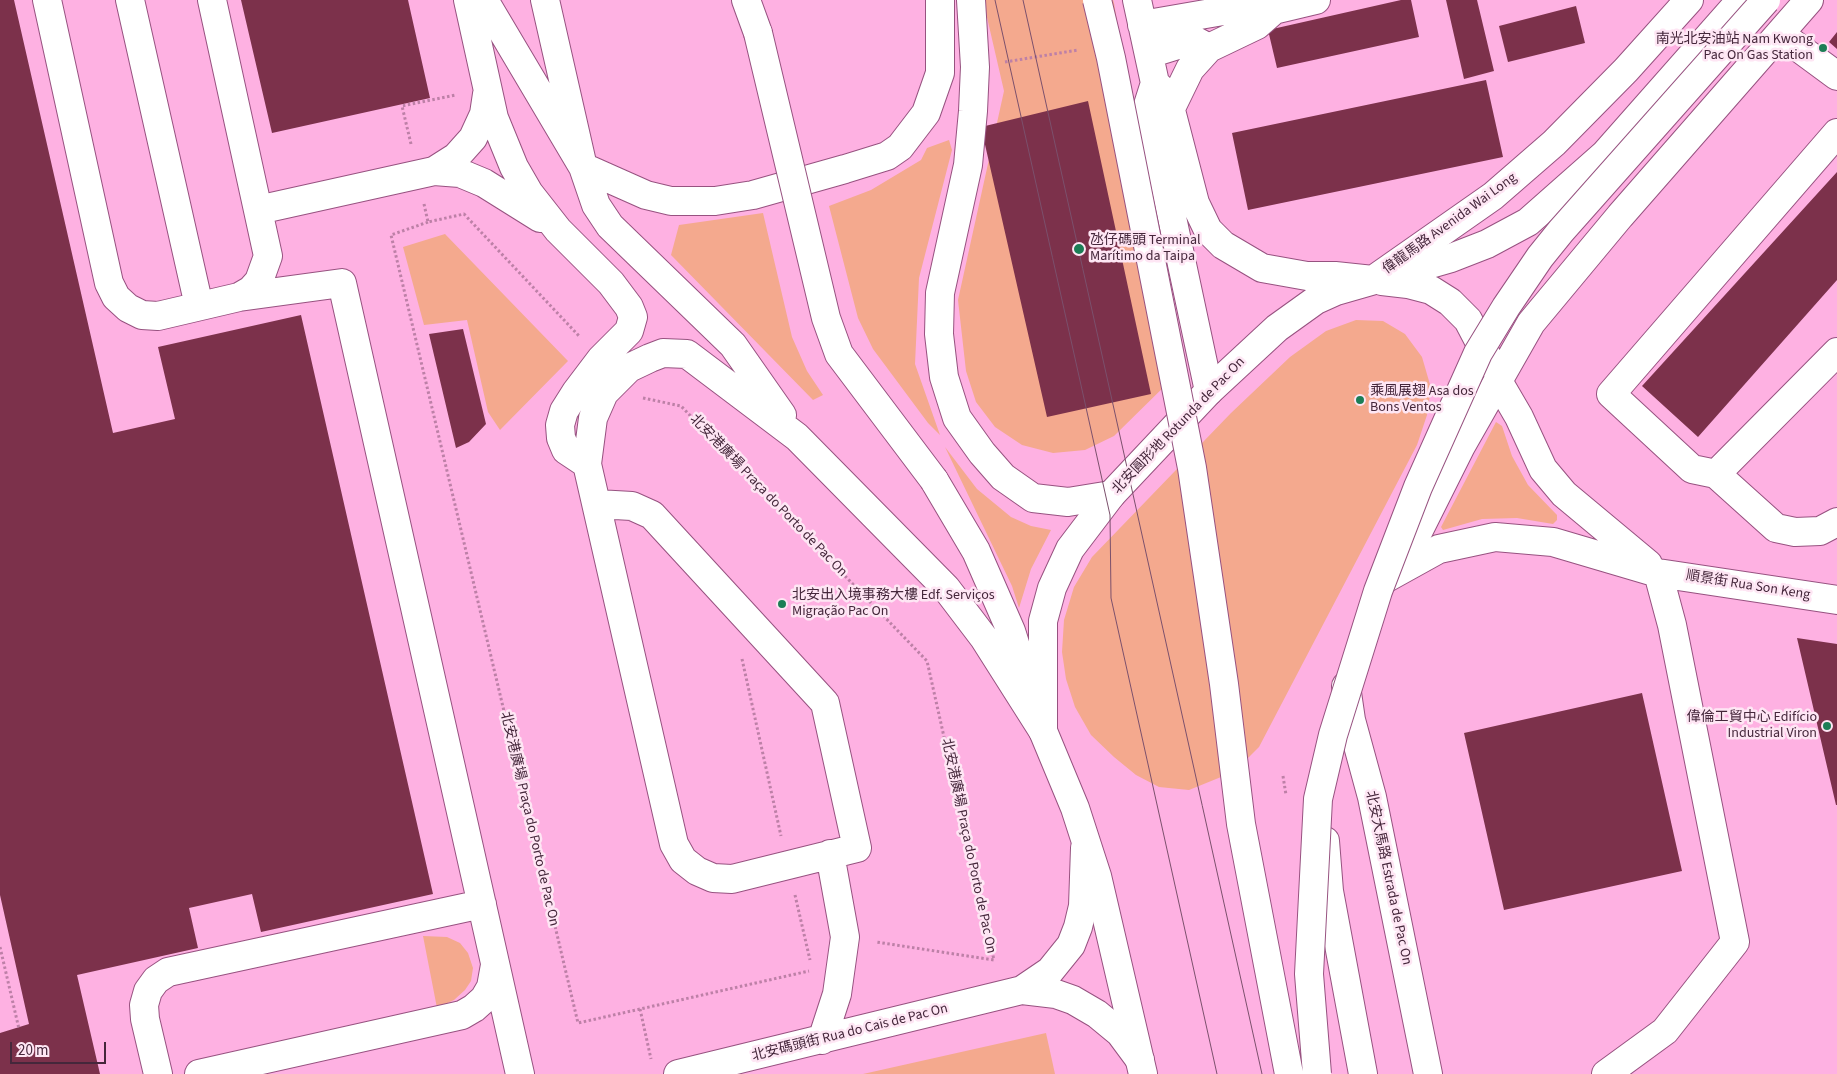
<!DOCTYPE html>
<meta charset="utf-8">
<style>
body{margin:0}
#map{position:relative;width:1837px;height:1074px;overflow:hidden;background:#feb1e2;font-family:"Source Sans 3",sans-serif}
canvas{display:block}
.scale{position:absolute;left:10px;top:1042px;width:96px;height:22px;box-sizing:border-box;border:2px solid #45273b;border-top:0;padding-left:6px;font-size:15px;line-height:18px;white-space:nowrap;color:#45273b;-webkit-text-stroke:4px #fee6f4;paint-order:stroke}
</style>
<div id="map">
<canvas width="1837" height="1074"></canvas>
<div class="scale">20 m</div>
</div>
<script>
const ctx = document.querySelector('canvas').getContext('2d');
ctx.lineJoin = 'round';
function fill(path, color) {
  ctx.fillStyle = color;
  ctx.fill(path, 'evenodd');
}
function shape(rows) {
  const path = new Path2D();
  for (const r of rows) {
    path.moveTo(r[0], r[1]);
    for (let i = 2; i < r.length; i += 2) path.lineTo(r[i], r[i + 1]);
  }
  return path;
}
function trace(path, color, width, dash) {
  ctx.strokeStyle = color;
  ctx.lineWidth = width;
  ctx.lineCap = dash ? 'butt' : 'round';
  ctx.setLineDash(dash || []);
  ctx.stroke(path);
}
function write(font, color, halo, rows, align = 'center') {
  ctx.font = font + ' "Source Sans 3","Noto Sans SC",sans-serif';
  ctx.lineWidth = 5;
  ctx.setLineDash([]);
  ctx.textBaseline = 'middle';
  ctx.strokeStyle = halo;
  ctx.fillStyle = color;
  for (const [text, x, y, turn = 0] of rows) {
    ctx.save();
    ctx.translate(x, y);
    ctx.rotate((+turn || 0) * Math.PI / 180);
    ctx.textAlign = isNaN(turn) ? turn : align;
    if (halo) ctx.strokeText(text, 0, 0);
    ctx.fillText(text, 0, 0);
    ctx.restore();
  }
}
const green = shape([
 [983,0,1113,0,1114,3,1175,376,1114,436,1085,450,1053,453,1022,445,995,427,976,402,966,371,958,300,1004,91],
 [949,140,952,150,919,278,915,364,940,435,928,423,873,349,858,318,829,206,871,190,921,160,927,148],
 [763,213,792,337,807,371,823,395,813,400,671,255,679,225],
 [445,234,568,361,500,430,488,412,467,320,424,325,403,247],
 [1356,320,1383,321,1405,334,1422,357,1431,388,1427,415,1417,445,1259,747,1238,768,1221,777,1189,790,1159,787,1136,775,1114,757,1091,735,1075,707,1066,679,1062,652,1064,620,1074,587,1092,557,1231,413,1290,357,1326,331],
 [1496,422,1502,426,1512,456,1528,485,1557,515,1557,520,1553,524,1517,518,1482,519,1443,530,1441,527],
 [945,447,977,489,1011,517,1031,526,1051,530,1031,569,1019,608,1012,586],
 [423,936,447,937,460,943,468,953,473,968,471,981,465,990,454,1000,437,1008],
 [1046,1033,1055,1074,863,1074]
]);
const building = shape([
 [0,0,14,0,113,433,175,419,158,347,301,315,433,894,261,932,252,894,189,908,198,948,77,975,100,1074,0,1074,0,1033,29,1024,0,895],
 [241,0,408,0,430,98,272,133],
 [1401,0,1411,0,1419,37,1277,68,1268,30],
 [1446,0,1477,0,1494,71,1464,79],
 [1576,6,1585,43,1508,62,1499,26],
 [1837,32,1837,49,1829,42],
 [1486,80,1503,157,1248,210,1232,133],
 [1088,101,1151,394,1047,417,981,127],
 [1837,172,1837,280,1698,437,1642,386],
 [463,329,486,424,469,442,456,448,429,334],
 [1797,638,1837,644,1837,805,1836,805],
 [1642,693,1682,871,1504,910,1464,733]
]);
const path = shape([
 [1005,62,1078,50],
 [411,144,402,106,456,95],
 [424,204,428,222,464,214,580,337],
 [428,222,391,235,578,1023,809,971],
 [643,398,681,406,927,661,994,960,876,942],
 [742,659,781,836],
 [1283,776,1286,795],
 [795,895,810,960],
 [0,947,19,1029],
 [640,1009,651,1059]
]);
const minor = shape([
 [47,0,109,283,116,297,128,308,142,315,158,316,239,297,342,283,520,1074],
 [130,0,199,306],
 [212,0,268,256,259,281,251,290,239,297],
 [468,0,494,118,514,167,529,193,558,230,611,283,629,307,633,317,629,331,601,359,576,392,564,411,560,425,561,438,566,450,587,464],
 [484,0,583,167,646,195,671,201,715,201,753,195,845,169,887,156,900,147,926,113,940,73,940,0],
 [545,0,583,167,596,205,610,226,733,345,782,415],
 [746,0,758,33],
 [971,0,975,67,973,111,968,165,940,293,939,334,944,377,957,418,982,453,1003,477,1033,498,1068,502,1111,495],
 [1137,0,1155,83,1148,105,1209,391],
 [1142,25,1252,6,1274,10,1316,0],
 [1780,34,1837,76],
 [1149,54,1194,40,1209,48],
 [1155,83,1167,95,1195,203,1208,230,1223,245,1262,268,1307,276,1335,276,1373,280,1493,196,1554,143,1626,70,1689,0],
 [1171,108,1190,69,1209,48,1257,25,1274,10],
 [434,171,460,173,484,183,540,218],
 [258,210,434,171,456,157,473,138,484,114,487,94],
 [1837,352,1716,474,1776,528,1795,532,1820,531,1837,522],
 [1498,381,1519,417,1543,469,1564,494,1648,564],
 [1716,474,1692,469,1611,394,1837,133],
 [934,480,976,551,1011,631,1030,691],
 [597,504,632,506,652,515,825,703,857,848,732,879,713,878,697,871,683,860,674,844,587,464,593,418,604,393,629,368,650,358,663,353,687,354,797,437,946,588,984,638,1043,731],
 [1383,580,1439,549,1495,537,1553,542,1658,573,1837,600],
 [1346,686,1351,720,1372,797,1428,1074],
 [1022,990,1056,994,1073,1000,1097,1014,1120,1033,1140,1060],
 [822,1040,837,994,845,937,830,854],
 [158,1074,145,1019,144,1005,148,991,156,980,168,972,482,904],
 [199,1074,462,1015,474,1008,484,999,491,987,495,965],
 [678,1074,1022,990,1050,971,1071,945,1078,927,1083,906,1085,848],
 [1606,1074,1665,1031,1735,942,1672,625,1658,573]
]);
const major = shape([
 [1382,281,1408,284,1431,290,1450,302,1468,320,1491,364],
 [1392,568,1418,532,1461,446,1531,323,1620,216,1809,0],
 [1325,841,1329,891,1363,1074],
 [1143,1074,1097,876,1075,808,1043,731,1043,621,1052,588,1070,549,1111,495,1209,391,1277,328,1316,300,1336,291,1451,258,1487,244,1528,222,1605,154,1741,0]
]);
const tram = shape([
 [995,0,1110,515,1111,598,1217,1074],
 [1023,0,1262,1074]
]);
const minorBridge = shape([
 [758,33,826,318,839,354,934,480]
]);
const majorBridge = shape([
 [1097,0,1111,58,1192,468,1224,684,1241,824,1289,1074],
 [1317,1074,1309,974,1318,799,1333,735,1378,591,1418,487,1478,353,1506,307,1540,257,1561,231,1766,0]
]);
const markers = [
 [1823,48,5,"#1c7e56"],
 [1079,249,6,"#1c7e56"],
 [1360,400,5,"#1c7e56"],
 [782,604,5,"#1c7e56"],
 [1827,726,5,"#1c7e56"]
];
const poiNames = [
 ["南光北安油站 Nam Kwong",1813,40,"right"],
 ["Pac On Gas Station",1813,56,"right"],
 ["氹仔碼頭 Terminal",1090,241],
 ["Marítimo da Taipa",1090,257],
 ["乘風展翅 Asa dos",1370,392],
 ["Bons Ventos",1370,408],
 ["北安出入境事務大樓 Edf. Serviços",792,596],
 ["Migração Pac On",792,612],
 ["偉倫工貿中心 Edifício",1817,718,"right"],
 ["Industrial Viron",1817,734,"right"]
];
const streetNames = [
 ["偉龍馬路 Avenida Wai Long",1450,224,-36],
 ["北安圓形地 Rotunda de Pac On",1179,426,-46],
 ["北安港廣場 Praça do Porto de Pac On",768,496,46],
 ["順景街 Rua Son Keng",1748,586,9],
 ["北安港廣場 Praça do Porto de Pac On",529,819,77],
 ["北安港廣場 Praça do Porto de Pac On",968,846,78],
 ["北安大馬路 Estrada de Pac On",1388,878,78],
 ["北安碼頭街 Rua do Cais de Pac On",850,1033,-14]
];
fill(green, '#f4a98e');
fill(building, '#7c314b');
trace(minor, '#975280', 30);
trace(major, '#975280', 30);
trace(path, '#bd80a7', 3, [2.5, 2.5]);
trace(minor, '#fff', 28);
trace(major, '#fff', 28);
trace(tram, '#7b506c', 1);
trace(minorBridge, '#975280', 30, []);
trace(majorBridge, '#975280', 30, []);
trace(minorBridge, '#fff', 28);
trace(majorBridge, '#fff', 28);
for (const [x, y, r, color] of markers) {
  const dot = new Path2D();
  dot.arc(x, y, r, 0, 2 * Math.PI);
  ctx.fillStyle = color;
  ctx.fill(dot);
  trace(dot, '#fee6f4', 2);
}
write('14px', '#45273b', '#fee6f4', poiNames, 'left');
write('14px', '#45273b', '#fee6f4', streetNames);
</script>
